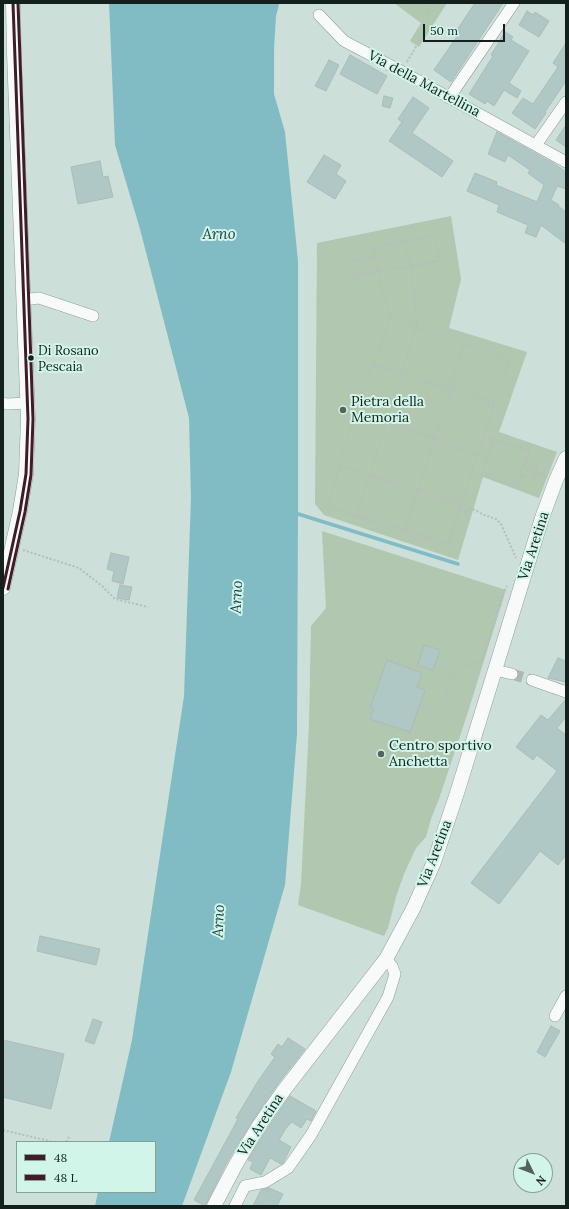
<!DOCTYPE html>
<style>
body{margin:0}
#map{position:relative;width:569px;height:1209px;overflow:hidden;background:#ccdfd8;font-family:Lora,serif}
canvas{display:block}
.frame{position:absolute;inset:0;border:4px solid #13201c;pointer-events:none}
.legend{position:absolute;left:16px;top:1141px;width:140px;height:52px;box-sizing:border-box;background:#d1f5e9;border:1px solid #85a097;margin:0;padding:5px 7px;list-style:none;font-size:12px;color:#13201c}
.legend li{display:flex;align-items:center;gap:8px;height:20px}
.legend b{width:20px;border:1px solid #85a097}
.north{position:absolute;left:513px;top:1153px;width:40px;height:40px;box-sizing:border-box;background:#d1f5e9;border:1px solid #85a097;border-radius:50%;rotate:133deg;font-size:11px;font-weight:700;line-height:16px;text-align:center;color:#13201c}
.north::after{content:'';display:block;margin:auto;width:14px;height:18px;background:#54635e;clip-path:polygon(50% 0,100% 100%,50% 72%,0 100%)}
.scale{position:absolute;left:423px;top:24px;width:82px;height:18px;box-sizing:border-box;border:2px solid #13201c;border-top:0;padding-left:5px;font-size:12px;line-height:14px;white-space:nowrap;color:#13201c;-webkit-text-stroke:3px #d1f5e9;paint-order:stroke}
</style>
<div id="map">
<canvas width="569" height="1209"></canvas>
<div class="frame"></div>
<ul class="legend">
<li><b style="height:5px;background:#401c29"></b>48</li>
<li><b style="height:5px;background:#401c29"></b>48 L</li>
</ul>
<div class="north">N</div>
<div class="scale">50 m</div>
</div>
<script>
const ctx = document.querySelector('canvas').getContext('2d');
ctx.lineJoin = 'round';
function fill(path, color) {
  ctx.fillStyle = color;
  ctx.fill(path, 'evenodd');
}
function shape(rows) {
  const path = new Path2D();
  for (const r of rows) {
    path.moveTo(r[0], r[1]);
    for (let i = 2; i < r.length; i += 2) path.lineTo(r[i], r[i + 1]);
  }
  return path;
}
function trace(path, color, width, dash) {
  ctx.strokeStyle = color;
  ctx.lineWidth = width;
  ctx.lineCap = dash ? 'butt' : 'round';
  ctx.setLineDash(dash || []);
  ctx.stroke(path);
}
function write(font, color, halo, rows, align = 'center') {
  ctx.font = font + ' Lora,serif';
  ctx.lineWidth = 4;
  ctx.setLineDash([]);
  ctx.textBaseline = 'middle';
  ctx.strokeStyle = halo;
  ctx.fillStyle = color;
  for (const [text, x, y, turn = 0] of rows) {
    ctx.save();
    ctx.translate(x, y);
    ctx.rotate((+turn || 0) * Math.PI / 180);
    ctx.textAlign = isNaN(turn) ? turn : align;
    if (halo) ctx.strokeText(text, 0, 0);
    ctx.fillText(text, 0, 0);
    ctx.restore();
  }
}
const green = shape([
 [394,3,447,3,419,47,410,41,421,23],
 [451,216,461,279,449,328,527,352,499,432,557,452,539,498,483,477,458,560,324,515,315,504,317,243],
 [322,531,506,590,468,712,439,799,431,819,426,837,416,848,404,874,396,897,388,928,384,936,298,905,301,884,306,785,309,724,311,626,326,608]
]);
const water = shape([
 [109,3,278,3,279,5,276,16,274,49,274,94,285,132,298,261,298,511,297,734,285,885,231,1072,182,1206,95,1206,98,1192,155,1192,155,1142,109,1142,132,1040,184,696,191,498,189,418,140,229,115,145]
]);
const stream = shape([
 [295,513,458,564]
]);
const building = shape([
 [475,3,503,3,451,82,434,70,460,32,457,30,475,3],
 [527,11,533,15,535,12,549,21,539,37,519,25,527,11],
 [505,32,513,37,511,40,529,51,509,83,521,91,517,98,504,90,494,106,487,101,485,104,469,94,493,56,491,55,505,32],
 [566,43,566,81,545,112,546,113,535,129,512,113,523,98,533,104,558,67,553,63,566,43],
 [350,55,387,76,377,94,340,74,350,55],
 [329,60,339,65,326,91,315,86,329,60],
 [384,96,393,98,390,108,382,106,384,96],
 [413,97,429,108,412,133,453,161,442,177,389,141,402,122,398,119,413,97],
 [566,125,566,147,556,140,566,125],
 [497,132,553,163,566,172,566,189,557,186,551,200,559,205,558,206,566,212,566,244,541,225,536,237,525,233,528,225,497,212,499,205,467,191,475,173,497,182,496,185,537,202,544,185,528,173,530,170,508,155,505,162,488,154,497,132],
 [324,155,341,165,336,174,346,181,335,199,307,182,324,155],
 [100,161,103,177,108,176,113,197,78,204,71,167,100,161],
 [111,553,129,557,123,584,112,581,114,571,107,569,111,553],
 [120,585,132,587,129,600,117,598,120,585],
 [424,645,440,650,433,670,418,665,424,645],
 [558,658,566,661,566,682,548,678,558,658],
 [387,660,422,673,417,687,425,690,410,732,370,719,374,709,370,708,387,660],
 [566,699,566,717,557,728,566,735,566,855,558,865,540,851,499,904,471,883,557,771,537,755,533,760,516,747,541,715,548,720,566,699],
 [40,936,100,949,96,965,37,951,40,936],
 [93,1019,102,1022,94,1044,85,1041,93,1019],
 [551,1026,560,1031,545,1057,537,1052,551,1026],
 [288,1038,305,1049,277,1085,251,1123,227,1162,205,1206,194,1200,238,1119,236,1118,258,1081,275,1057,271,1054,278,1044,282,1047,288,1038],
 [3,1040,64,1054,51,1109,3,1097,3,1040],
 [290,1096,316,1111,311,1121,307,1119,301,1128,292,1122,286,1128,279,1140,291,1147,283,1163,281,1164,270,1158,261,1175,250,1169,253,1162,248,1160,265,1132,290,1096],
 [269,1188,283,1194,277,1206,253,1206,261,1190,269,1188]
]);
const minorTunnel = shape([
 [512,674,532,680]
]);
const path = shape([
 [407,62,428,26,430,3],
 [375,257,372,246,405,241],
 [374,364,494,403],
 [356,413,390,318,417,327,509,358,477,454,449,545,327,506,356,413,434,439,477,454,487,458],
 [493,439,529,450,517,486,482,475,493,439],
 [525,462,538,468,536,473,527,471],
 [340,465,461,504],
 [521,475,534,479,536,473,545,476],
 [460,510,466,513,471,508,482,514,496,519,501,524,516,558],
 [356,515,417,327,411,266,405,241,435,235,440,261,411,266,378,271,354,276,351,261,375,257,378,271,390,318],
 [404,531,465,344],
 [23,550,79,568,102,586,115,599,148,607],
 [448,706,445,700,447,685,453,676,458,670,467,665,480,662,482,660,503,594,507,586],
 [3,1130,53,1142],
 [66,1142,69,1137]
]);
const minor = shape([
 [319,15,344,41,401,71,566,162],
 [449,98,514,3],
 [536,145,566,102],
 [23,300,39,298,93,316],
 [3,403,7,404,28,403],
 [495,670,512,674],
 [532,680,566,692],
 [555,1016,566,996],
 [235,1206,245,1186,265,1182,288,1168,311,1135,388,997,395,974,392,966,386,959]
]);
const major = shape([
 [3,588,20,511,26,474,28,419,14,53,13,3],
 [214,1206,235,1166,258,1127,284,1090,386,959,414,907,434,862,457,793,542,518,556,480,566,458]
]);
const bus1 = shape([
 [3,588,20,511,26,474,28,419,13,3]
]);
const bus2 = shape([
 [8,589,25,512,31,475,33,419,18,3]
]);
const markers = [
 [31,358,3.5,"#13201c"],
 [343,410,4,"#54635e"],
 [381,754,4,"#54635e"]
];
const busNames = [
 ["Di Rosano",38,351],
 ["Pescaia",38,367]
];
const streetNames = [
 ["Via della Martellina",424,84,28],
 ["Via Aretina",534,546,-72],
 ["Via Aretina",435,854,-69],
 ["Via Aretina",261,1125,-57]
];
const poiNames = [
 ["Pietra della",351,402],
 ["Memoria",351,418],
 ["Centro sportivo",389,746],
 ["Anchetta",389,762]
];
const waterNames = [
 ["Arno",219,235],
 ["Arno",237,597,-87],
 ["Arno",219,921,-87]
];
fill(green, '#b2c7af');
fill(water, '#81bcc5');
trace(stream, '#81bcc5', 3.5);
fill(building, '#b0c8c5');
trace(building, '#acbbb8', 1);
trace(minorTunnel, '#a7b9b2', 11, [11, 5.5]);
trace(minor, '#8f9e99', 12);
trace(major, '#8f9e99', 15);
trace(path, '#b6bdbb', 2, [2, 2]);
trace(minor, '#f7faf9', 11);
trace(major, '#f7faf9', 14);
trace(bus1, '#401c29', 3);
trace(bus2, '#401c29', 3);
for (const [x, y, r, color] of markers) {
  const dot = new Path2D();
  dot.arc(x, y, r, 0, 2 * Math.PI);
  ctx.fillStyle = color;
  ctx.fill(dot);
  trace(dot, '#d1f5e9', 1.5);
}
write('13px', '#13201c', '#d1f5e9', busNames, 'left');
write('14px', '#13201c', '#d1f5e9', streetNames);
write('14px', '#13201c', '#d1f5e9', poiNames, 'left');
write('italic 15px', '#20444b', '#d1f5e9', waterNames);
</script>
